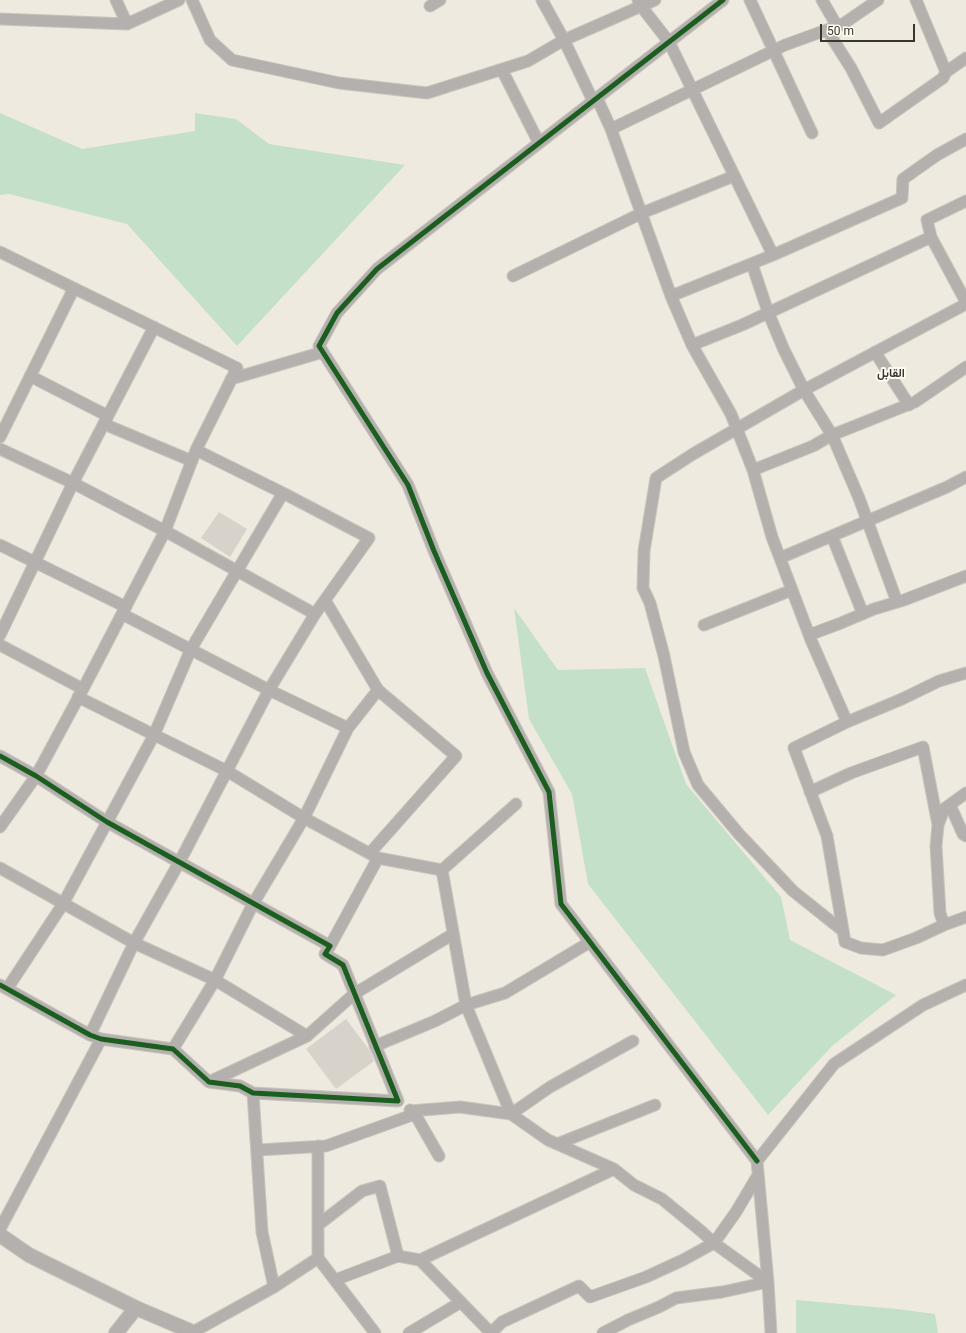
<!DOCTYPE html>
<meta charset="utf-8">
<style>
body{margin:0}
#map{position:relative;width:966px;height:1333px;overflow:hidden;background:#efeadf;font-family:Roboto,sans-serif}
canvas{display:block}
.scale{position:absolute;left:820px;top:24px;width:95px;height:18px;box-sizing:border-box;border:2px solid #39362e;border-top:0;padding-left:5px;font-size:12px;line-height:14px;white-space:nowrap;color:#39362e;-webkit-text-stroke:3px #fefbf2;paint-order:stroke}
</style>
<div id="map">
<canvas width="966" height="1333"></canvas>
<div class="scale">50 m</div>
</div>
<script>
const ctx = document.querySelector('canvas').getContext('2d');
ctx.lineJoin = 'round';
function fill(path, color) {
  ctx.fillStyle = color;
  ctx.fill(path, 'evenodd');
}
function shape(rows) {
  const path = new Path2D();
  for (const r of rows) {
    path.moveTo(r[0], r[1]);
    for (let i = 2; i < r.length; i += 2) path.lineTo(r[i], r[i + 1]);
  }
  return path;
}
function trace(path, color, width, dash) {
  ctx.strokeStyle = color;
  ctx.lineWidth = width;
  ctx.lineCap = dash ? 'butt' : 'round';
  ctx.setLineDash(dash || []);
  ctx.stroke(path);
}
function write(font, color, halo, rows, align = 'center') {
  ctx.font = font + ' Roboto,Vazirmatn,sans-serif';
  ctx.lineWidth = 4;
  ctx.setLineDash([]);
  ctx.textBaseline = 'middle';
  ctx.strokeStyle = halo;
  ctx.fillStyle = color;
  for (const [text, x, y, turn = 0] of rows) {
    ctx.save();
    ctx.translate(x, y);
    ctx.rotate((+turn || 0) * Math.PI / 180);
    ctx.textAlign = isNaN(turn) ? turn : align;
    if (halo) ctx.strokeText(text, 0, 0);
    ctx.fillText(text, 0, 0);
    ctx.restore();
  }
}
const green = shape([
 [0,113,82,149,195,131,195,113,236,119,269,144,405,165,237,346,127,224,9,194,0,195],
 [514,608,558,670,645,668,686,784,781,897,790,940,896,995,832,1046,768,1115,588,884,572,794,529,719],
 [796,1300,897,1309,935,1314,938,1333,796,1333]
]);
const building = shape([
 [219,512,247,529,230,557,201,538],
 [346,1019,371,1052,374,1061,336,1089,306,1049]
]);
const minor = shape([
 [116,0,127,24],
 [192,0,210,40,232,60,339,83,427,93,528,61,564,40,655,0],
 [542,0,564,40,593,101],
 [638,0,641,6,669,42,773,255],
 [723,0,377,269,337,313,319,346,408,485,434,551,487,673,549,792,561,904,757,1161],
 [750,0,812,133],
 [822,0,837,26],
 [916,0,946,72],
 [430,6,440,0],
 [0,19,127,24,179,0],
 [827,30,851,68,879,123,943,78,946,72,966,58],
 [502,70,539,143],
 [597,98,611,129,671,296,692,345,731,414,753,470,772,537,811,640,847,722],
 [611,129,785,45,843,24,878,0],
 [966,201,927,220,931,237,966,302],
 [0,252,237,368,196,450,165,531,83,689,36,776,0,827],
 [752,264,768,312,784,350,804,390,832,435,859,498,897,602],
 [513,276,642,213,734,176],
 [671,296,773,255,902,198,903,179,937,155,966,139],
 [692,345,742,325,931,237],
 [875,352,909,405],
 [30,376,108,416],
 [231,379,323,352],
 [104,424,192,461],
 [0,437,74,288],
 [0,449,73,483,165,531,315,614,269,690,180,861,134,943,90,1035],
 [196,450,283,493,369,538,315,614],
 [753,470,813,446,832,435,915,402,966,367],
 [832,536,863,614],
 [0,545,126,607],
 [780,558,947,487,966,477],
 [325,600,378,690,456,756,370,853],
 [122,614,269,690,348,728],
 [704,625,792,590],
 [0,635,73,483,154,327],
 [809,635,841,623,874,609,904,600,966,576],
 [0,645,83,689],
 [966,673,939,681,902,699,847,722,794,748,827,836,845,942,861,948,883,950,916,938,944,925,966,917],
 [78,697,227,771,304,818,378,858,442,870],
 [0,756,36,776,107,822,330,946,325,954,343,965,398,1101,253,1093,240,1086,209,1082,173,1049,101,1039,90,1035,0,985],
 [810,792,851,773,923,747,938,825],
 [516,804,442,870,466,1005,511,1114,550,1087,633,1041],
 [950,805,963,834,966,836],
 [0,868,134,943,215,980,307,1036],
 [944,925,940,913,936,846,938,825,944,809,966,793],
 [843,931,793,891,739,834,698,785,684,752,664,656,650,603,643,588,644,551,656,478,693,454,804,390,966,304],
 [330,946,378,858],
 [7,989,63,904,154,735,191,649,283,493],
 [375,1046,435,1021,466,1005,505,993,590,942],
 [173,1049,215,980,253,904,304,818,348,728,378,690],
 [209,1082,307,1036,354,994,453,934],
 [253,1093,262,1232,274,1287],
 [410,1110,415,1114,439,1156],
 [410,1111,460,1107,511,1114,548,1140,614,1169,634,1185,662,1199,701,1231,714,1243,768,1282],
 [557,1144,655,1105],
 [318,1146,318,1258,375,1333],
 [258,1150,326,1146,415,1114],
 [318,1225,362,1191,380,1186,398,1256,420,1260,614,1169],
 [0,1229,101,1039],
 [420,1260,491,1333],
 [335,1280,398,1256],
 [193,1332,274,1287,318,1258],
 [409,1333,461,1302],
 [491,1333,502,1322,579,1286,590,1297,646,1277,683,1260,714,1243,736,1212,758,1175],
 [603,1333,628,1320,659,1307,676,1298,722,1292,768,1282],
 [771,1333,768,1282,757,1161,834,1064,923,1005,966,985]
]);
const tertiary = shape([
 [0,1235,29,1255,136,1308,195,1333],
 [116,1333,136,1308]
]);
const cycleway = shape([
 [723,0,377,269,337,313,319,346,408,485,434,551,487,673,549,792,561,904,757,1161],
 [0,756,36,776,107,822,330,946,325,954,343,965,398,1101,253,1093,240,1086,209,1082,173,1049,101,1039,90,1035,0,985]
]);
const neighbourhoodNames = [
 ["القابل",891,374]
];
fill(green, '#c5e0c8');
fill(building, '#d7d2ca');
trace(minor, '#c9c5bd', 13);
trace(tertiary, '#c9c5bd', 16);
trace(minor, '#b4b0ad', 11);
trace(tertiary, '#b4b0ad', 14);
trace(cycleway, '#1b5e20', 5);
write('bold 12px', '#39362e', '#fefbf2', neighbourhoodNames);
</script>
